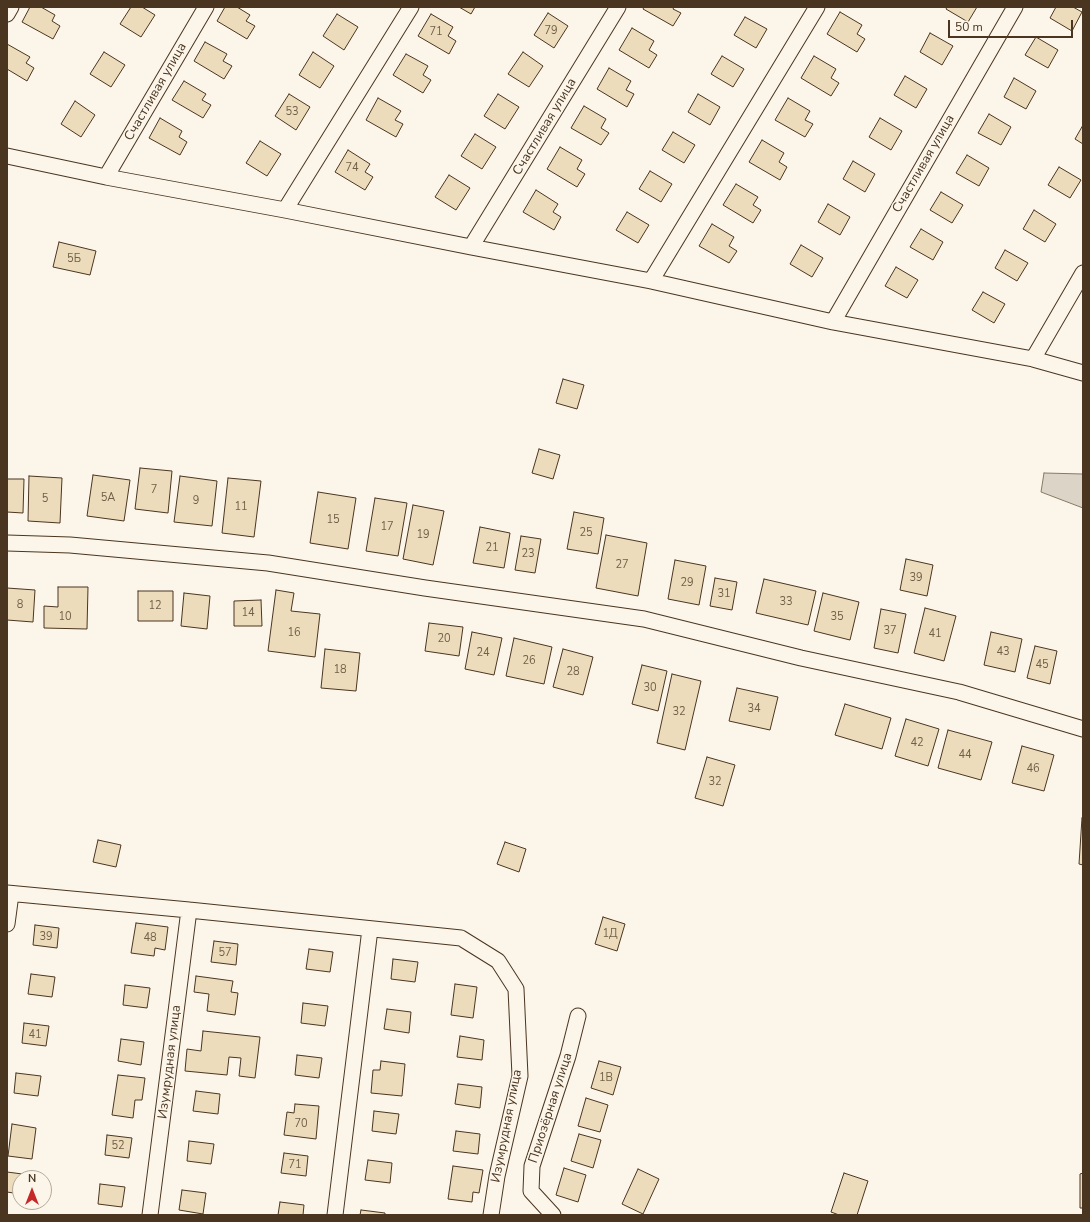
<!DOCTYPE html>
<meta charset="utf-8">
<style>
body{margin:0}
#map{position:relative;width:1090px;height:1222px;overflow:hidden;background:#fbf6e9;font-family:"Nunito Sans",sans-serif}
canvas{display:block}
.frame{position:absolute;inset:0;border:8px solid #4a3520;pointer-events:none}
.north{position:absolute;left:12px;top:1170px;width:40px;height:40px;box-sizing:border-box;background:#fbf6e9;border:1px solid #b4a999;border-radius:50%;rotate:0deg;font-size:11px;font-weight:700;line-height:16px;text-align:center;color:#4a3520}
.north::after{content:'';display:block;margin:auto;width:14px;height:18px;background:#c62828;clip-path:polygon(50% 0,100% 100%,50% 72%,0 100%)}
.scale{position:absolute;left:948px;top:20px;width:125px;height:18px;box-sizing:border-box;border:2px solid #4a3520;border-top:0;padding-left:5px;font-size:12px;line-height:14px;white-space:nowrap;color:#4a3520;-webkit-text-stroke:3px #fbf6e9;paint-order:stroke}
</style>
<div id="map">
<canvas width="1090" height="1222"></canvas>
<div class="frame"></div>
<div class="north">N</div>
<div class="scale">50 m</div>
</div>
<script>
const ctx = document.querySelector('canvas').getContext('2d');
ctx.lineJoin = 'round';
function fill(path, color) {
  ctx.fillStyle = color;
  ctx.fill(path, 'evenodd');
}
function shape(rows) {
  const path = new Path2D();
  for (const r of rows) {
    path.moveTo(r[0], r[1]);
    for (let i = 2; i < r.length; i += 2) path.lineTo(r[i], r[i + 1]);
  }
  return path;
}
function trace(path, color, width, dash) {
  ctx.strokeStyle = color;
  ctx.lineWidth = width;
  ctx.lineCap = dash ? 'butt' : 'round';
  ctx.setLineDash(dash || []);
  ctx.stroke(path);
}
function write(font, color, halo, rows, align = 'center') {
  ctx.font = font + ' "Nunito Sans",sans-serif';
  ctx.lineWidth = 3;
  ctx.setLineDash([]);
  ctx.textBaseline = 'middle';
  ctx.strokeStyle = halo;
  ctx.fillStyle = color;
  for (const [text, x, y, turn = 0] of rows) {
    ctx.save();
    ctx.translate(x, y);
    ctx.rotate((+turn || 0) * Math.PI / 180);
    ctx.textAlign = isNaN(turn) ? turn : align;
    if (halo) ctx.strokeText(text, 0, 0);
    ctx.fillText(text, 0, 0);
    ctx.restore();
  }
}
const water = shape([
 [1044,473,1083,474,1083,508,1041,492,1044,473]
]);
const building = shape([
 [30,7,41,7,55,15,52,21,60,26,53,39,22,22,30,7],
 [131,7,142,7,155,15,141,37,120,24,131,7],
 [225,7,237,7,250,15,246,21,255,26,247,39,217,21,225,7],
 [459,7,475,7,471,14,459,7],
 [644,7,674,7,673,9,681,13,673,26,643,9,644,7],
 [947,7,977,7,968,22,946,9,947,7],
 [1056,7,1073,7,1082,12,1072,31,1050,18,1056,7],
 [840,12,862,25,857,34,865,39,857,52,827,34,840,12],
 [548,13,568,26,554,48,534,35,548,13],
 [337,14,358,27,344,50,323,36,337,14],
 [431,14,453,27,448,36,456,41,449,54,418,36,431,14],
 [745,17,767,29,756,48,734,35,745,17],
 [632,28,654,41,649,50,657,55,649,68,619,50,632,28],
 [930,33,953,46,942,65,920,52,930,33],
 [1036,37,1058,50,1048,68,1025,55,1036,37],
 [205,42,227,54,223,61,232,66,224,79,194,61,205,42],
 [7,44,30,57,26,63,34,68,27,81,7,69,7,44],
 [104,52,125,65,111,87,90,74,104,52],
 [313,52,334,66,320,88,299,75,313,52],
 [523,52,543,66,529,87,508,74,523,52],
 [406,54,428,66,423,75,431,80,423,93,393,75,406,54],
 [722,56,744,69,733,87,711,74,722,56],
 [814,56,836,69,831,78,839,83,831,96,801,78,814,56],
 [609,68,631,81,626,90,634,94,627,107,597,89,609,68],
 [905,76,927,89,916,108,894,95,905,76],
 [1014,78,1036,91,1026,109,1004,97,1014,78],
 [184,81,206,94,202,100,211,105,203,118,172,100,184,81],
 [289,94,310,107,296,130,275,116,289,94],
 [498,94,519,107,505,129,484,116,498,94],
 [698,94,720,107,710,125,688,112,698,94],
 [378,98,401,111,395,120,403,124,396,137,366,120,378,98],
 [788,98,810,111,805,120,813,124,805,137,775,120,788,98],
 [75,101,95,115,81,137,61,124,75,101],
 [584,106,606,119,601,128,609,133,601,145,571,128,584,106],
 [989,114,1011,127,1001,145,978,133,989,114],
 [160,118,182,131,179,137,187,142,180,155,149,138,160,118],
 [880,118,902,131,891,150,869,137,880,118],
 [1083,125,1083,144,1075,139,1083,125],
 [673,132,695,145,684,163,662,150,673,132],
 [475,134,496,147,482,169,461,156,475,134],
 [762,140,784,153,779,162,787,167,780,180,749,162,762,140],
 [260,141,281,154,267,176,246,163,260,141],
 [560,147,582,160,577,169,585,174,577,187,547,169,560,147],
 [348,150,370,164,365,172,373,177,365,190,335,172,348,150],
 [967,155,989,168,979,186,956,173,967,155],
 [853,161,875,174,865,192,843,179,853,161],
 [1059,167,1081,180,1070,198,1048,185,1059,167],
 [650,171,672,184,661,202,639,189,650,171],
 [449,175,470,188,456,210,435,197,449,175],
 [736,184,758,197,753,205,761,210,753,223,723,205,736,184],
 [536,190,558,204,553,212,561,217,554,230,523,212,536,190],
 [941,192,963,205,952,223,930,210,941,192],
 [828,204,850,217,840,235,818,222,828,204],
 [1034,210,1056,224,1045,242,1023,229,1034,210],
 [627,212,649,225,638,243,616,230,627,212],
 [712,224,734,237,729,246,737,251,729,263,699,246,712,224],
 [921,229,943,242,933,260,910,247,921,229],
 [59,242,96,251,90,275,53,267,59,242],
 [801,245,823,258,812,277,790,264,801,245],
 [1005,250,1028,263,1017,281,995,268,1005,250],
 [896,267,918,280,907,298,885,286,896,267],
 [983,292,1005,304,994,323,972,310,983,292],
 [563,379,584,385,577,409,556,403,563,379],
 [539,449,560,455,553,479,532,473,539,449],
 [140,468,172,471,168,513,135,509,140,468],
 [93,475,130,480,124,521,87,516,93,475],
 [29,476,62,478,60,523,28,521,29,476],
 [180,476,217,481,212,526,174,522,180,476],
 [228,478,261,481,254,537,222,533,228,478],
 [7,479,24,479,23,513,7,512,7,479],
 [318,492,356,498,348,549,310,543,318,492],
 [375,498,407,503,398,556,366,551,375,498],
 [413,505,444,511,433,565,403,559,413,505],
 [574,512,604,518,598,554,567,549,574,512],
 [480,527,510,533,504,568,473,563,480,527],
 [606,535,647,543,638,596,596,588,606,535],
 [521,536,541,539,535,573,515,570,521,536],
 [906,559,933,565,927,596,900,590,906,559],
 [675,560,706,566,699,605,668,599,675,560],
 [715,578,737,582,732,610,710,606,715,578],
 [764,579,816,591,808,625,756,613,764,579],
 [58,587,88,587,87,629,44,628,44,606,58,607,58,587],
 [7,588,35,590,33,622,7,620,7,588],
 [276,590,294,593,291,611,320,614,315,657,268,651,276,590],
 [138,591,173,591,173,621,138,621,138,591],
 [184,593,210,596,207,629,181,626,184,593],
 [823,593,859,602,850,640,814,631,823,593],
 [261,600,262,626,234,626,234,601,261,600],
 [925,608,956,616,944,661,914,653,925,608],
 [881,609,906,614,898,653,874,648,881,609],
 [429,623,463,627,459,656,425,651,429,623],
 [472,632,502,638,494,675,465,669,472,632],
 [991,632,1022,639,1015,672,984,665,991,632],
 [514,638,552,647,544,684,506,676,514,638],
 [1035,646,1057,651,1050,684,1027,678,1035,646],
 [325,649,360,653,356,691,321,688,325,649],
 [563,649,593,657,583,695,553,687,563,649],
 [642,665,667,671,658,711,632,704,642,665],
 [672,674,701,681,685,750,657,743,672,674],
 [737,688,778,697,770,730,729,721,737,688],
 [845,704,891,718,882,749,835,735,845,704],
 [906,719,939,729,928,766,895,756,906,719],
 [948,730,992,742,981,780,938,768,948,730],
 [1022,746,1054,755,1044,791,1012,783,1022,746],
 [707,757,735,765,723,806,695,798,707,757],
 [1082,818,1083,818,1083,865,1079,864,1082,818],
 [98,840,121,845,116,867,93,862,98,840],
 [505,842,526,849,519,872,497,864,505,842],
 [603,917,625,924,617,951,595,944,603,917],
 [136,923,168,927,165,950,155,948,154,956,131,953,136,923],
 [35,925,59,928,57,948,33,945,35,925],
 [214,941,238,944,236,965,211,962,214,941],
 [309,949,333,952,330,972,306,969,309,949],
 [393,959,418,962,415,982,391,979,393,959],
 [31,974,55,977,52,997,28,994,31,974],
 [196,976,233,981,231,992,238,993,235,1015,207,1011,209,994,194,992,196,976],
 [455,984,477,987,473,1018,451,1015,455,984],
 [125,985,150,988,147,1008,123,1005,125,985],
 [303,1003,328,1006,325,1026,301,1023,303,1003],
 [387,1009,411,1012,409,1033,384,1029,387,1009],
 [24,1023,49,1026,46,1046,22,1043,24,1023],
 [203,1031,260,1037,255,1078,239,1076,241,1058,229,1057,227,1075,185,1071,187,1049,201,1051,203,1031],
 [460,1036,484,1040,482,1060,457,1057,460,1036],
 [121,1039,144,1042,141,1065,118,1061,121,1039],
 [297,1055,322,1058,319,1078,295,1075,297,1055],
 [381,1061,405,1064,402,1096,371,1093,373,1070,380,1070,381,1061],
 [599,1061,621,1067,613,1095,591,1088,599,1061],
 [16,1073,41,1076,38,1096,14,1093,16,1073],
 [118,1075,145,1078,142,1100,135,1100,133,1118,112,1115,118,1075],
 [458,1084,482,1087,480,1108,455,1104,458,1084],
 [196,1091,220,1094,218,1114,193,1111,196,1091],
 [586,1098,608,1105,600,1132,578,1126,586,1098],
 [295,1104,319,1106,316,1139,284,1135,287,1112,294,1113,295,1104],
 [374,1111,399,1114,396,1134,372,1131,374,1111],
 [12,1124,36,1128,32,1159,8,1156,12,1124],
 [456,1131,480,1134,478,1154,453,1151,456,1131],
 [579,1134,601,1140,593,1168,571,1161,579,1134],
 [107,1135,132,1138,129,1158,105,1155,107,1135],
 [189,1141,214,1144,211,1164,187,1161,189,1141],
 [284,1153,308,1156,306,1176,281,1173,284,1153],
 [368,1160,392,1163,390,1183,365,1180,368,1160],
 [453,1166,483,1170,479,1193,473,1192,472,1202,448,1199,453,1166],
 [564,1168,586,1175,578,1202,556,1195,564,1168],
 [638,1169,659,1179,643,1214,622,1204,638,1169],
 [7,1172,30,1175,30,1178,20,1178,20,1194,7,1192,7,1172],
 [844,1173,868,1181,857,1215,839,1215,831,1212,844,1173],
 [1083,1173,1083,1208,1080,1208,1080,1174,1083,1173],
 [100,1184,125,1187,122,1207,98,1204,100,1184],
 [182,1190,206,1193,203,1214,179,1210,182,1190],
 [280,1202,304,1205,303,1215,278,1215,280,1202],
 [361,1210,385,1213,385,1215,360,1215,361,1210]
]);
const street = shape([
 [7,14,11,7],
 [7,156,106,177,285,210,471,247,651,281,833,322,1033,359,1083,373],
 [106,177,206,7],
 [285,210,411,7],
 [471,247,618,7],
 [651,281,817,7],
 [833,322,1015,7],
 [1033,359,1083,273],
 [7,543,70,545,268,563,425,588,644,619,801,658,959,692,1083,729],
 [7,893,189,910,461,938,498,961,516,989,520,1076,497,1176,491,1215],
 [7,924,11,894],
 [150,1215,189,910],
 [335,1215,370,929],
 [553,1215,531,1191,532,1166,568,1056,578,1016]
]);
const numberNames = [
 ["79",551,31],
 ["71",436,32],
 ["53",292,112],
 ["74",352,168],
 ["5Б",74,259],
 ["7",154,490],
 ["5А",108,498],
 ["5",45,499],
 ["9",196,501],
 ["11",241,507],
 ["15",333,520],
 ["17",387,527],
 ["25",586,533],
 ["19",423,535],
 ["21",492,548],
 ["23",528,554],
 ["27",622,565],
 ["39",916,578],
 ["29",687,583],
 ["31",724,594],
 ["33",786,602],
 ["8",20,605],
 ["12",155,606],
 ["14",248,613],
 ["10",65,617],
 ["35",837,617],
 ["37",890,631],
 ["16",294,633],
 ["41",935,634],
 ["20",444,639],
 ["43",1003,652],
 ["24",483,653],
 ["26",529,661],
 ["45",1042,665],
 ["18",340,670],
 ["28",573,672],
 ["30",650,688],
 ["34",754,709],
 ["32",679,712],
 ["42",917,743],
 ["44",965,755],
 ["46",1033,769],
 ["32",715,782],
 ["1Д",610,934],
 ["39",46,937],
 ["48",150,938],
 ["57",225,953],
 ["41",35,1035],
 ["1В",606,1078],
 ["70",301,1124],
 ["52",118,1146],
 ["71",295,1165]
];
const streetNames = [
 ["Счастливая улица",156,92,-60],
 ["Счастливая улица",545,127,-59],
 ["Счастливая улица",924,164,-60],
 ["Изумрудная улица",170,1062,-83],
 ["Приозёрная улица",551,1108,-72],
 ["Изумрудная улица",507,1126,-79]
];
fill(water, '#dcd4c6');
trace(water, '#887966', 1);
fill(building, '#ecdcbc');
trace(building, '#4a3520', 1);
trace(street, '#4a3520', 17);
trace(street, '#fbf6e9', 15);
write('11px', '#725f47', null, numberNames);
write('13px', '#4a3520', '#fbf6e9', streetNames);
</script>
